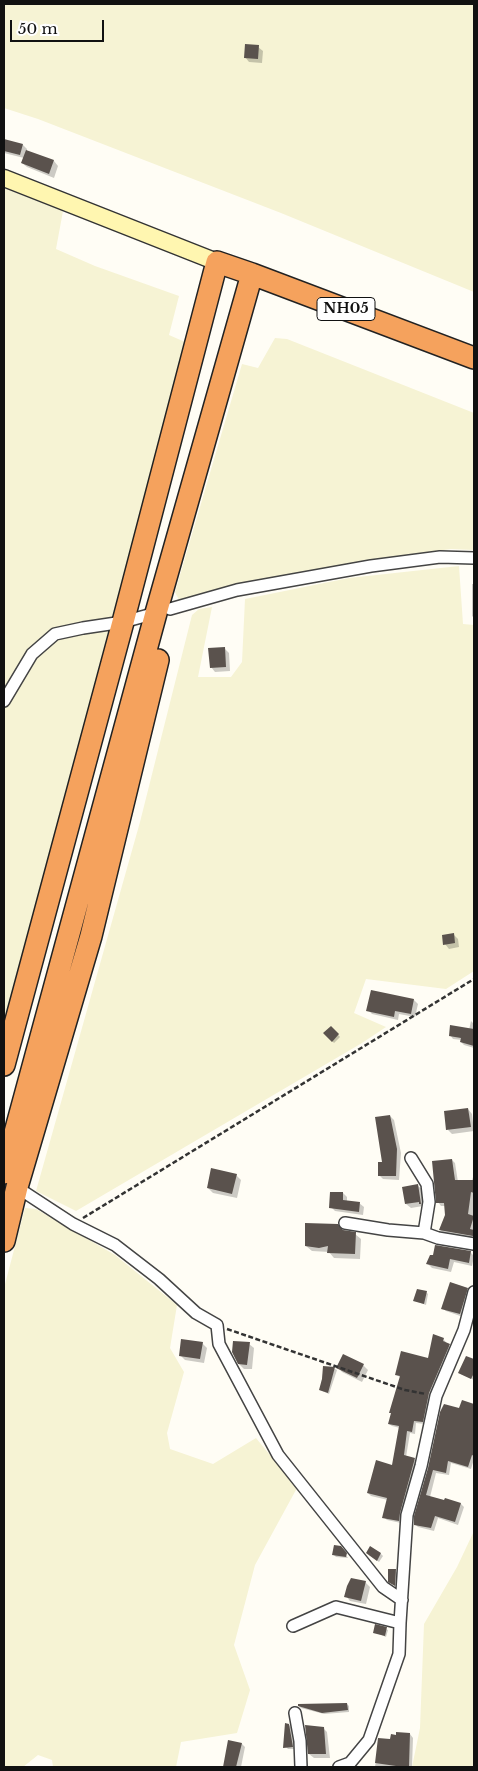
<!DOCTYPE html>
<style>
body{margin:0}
#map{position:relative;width:478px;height:1771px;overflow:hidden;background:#fffdf5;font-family:"Libre Baskerville",serif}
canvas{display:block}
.frame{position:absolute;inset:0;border:5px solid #111;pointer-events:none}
.scale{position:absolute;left:10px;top:20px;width:94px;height:22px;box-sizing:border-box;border:2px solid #111;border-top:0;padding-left:6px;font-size:15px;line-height:18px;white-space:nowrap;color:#111;-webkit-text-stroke:4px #fff;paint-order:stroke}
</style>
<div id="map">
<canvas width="478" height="1771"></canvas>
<div class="frame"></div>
<div class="scale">50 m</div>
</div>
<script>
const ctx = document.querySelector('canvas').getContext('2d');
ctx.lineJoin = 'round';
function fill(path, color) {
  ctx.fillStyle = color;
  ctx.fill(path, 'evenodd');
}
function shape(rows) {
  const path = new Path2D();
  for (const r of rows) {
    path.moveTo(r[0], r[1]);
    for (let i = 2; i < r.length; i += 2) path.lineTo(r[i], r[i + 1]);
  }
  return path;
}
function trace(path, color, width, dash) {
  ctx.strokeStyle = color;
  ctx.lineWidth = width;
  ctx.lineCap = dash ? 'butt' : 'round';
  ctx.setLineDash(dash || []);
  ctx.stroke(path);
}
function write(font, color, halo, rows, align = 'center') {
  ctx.font = font + ' "Libre Baskerville",serif';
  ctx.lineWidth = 5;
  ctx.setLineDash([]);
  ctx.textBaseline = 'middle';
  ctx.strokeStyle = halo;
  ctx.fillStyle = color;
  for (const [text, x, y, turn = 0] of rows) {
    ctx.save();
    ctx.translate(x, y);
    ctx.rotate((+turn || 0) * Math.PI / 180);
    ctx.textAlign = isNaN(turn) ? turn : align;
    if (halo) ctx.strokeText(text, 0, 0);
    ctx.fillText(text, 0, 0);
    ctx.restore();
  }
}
const farmland = shape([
 [4,4,474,4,474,292,281,213,38,119,4,108],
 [4,188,63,211,56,249,95,266,179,296,169,335,185,342,169,416,112,618,4,1024,4,339,5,334,4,327],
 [275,338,287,339,474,413,474,550,451,549,376,559,245,583,179,600,175,592,242,364,258,368],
 [459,566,463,624,474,625,474,971,446,989,366,979,354,1013,386,1027,362,1043,76,1211,36,1191,140,822,192,615,199,609,212,607,198,677,231,677,242,662,245,599,349,578],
 [25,1208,36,1209,115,1255,177,1305,170,1348,184,1372,167,1433,170,1449,213,1464,256,1438,297,1488,255,1565,234,1645,250,1690,237,1733,181,1742,176,1767,53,1767,52,1760,38,1755,23,1767,4,1767,4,1288],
 [474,1531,474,1767,412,1767,420,1728,424,1624,457,1567]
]);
const shadow = shape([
 [258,47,263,51,262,63,249,62,245,57],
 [4,140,23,145,27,149,27,151,54,161,58,166,54,178,27,167,22,163,24,158,4,153],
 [472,584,474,584,474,618,472,616],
 [225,649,229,653,230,671,215,672,211,667],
 [454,935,458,939,459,947,449,949,445,944],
 [414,1000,418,1004,415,1017,399,1014,398,1020,372,1014,368,1010],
 [471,1021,474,1024,474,1048,464,1045,461,1042,462,1040,453,1039,450,1035,469,1030],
 [331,1027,340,1037,334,1043,325,1033],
 [468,1109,472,1114,474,1131,452,1134,448,1130],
 [390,1116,394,1120,401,1153,399,1180,383,1179,379,1175,383,1164],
 [452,1160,455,1163,458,1182,472,1181,474,1173,474,1239,444,1233,440,1230,446,1215,445,1206,441,1206,438,1202],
 [236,1175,241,1180,237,1198,213,1193,208,1188],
 [418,1186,423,1190,424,1208,423,1206,411,1208,406,1204],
 [343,1193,347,1197,347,1201,359,1203,364,1207,363,1215,335,1211,331,1207],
 [343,1231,355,1234,361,1239,360,1259,334,1258,329,1252,312,1251,306,1246],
 [470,1252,474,1256,472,1266,454,1262,451,1272,432,1268,428,1264],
 [467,1289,470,1293,463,1317,446,1311,442,1308],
 [426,1292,428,1294,426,1305,415,1301],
 [443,1339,446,1342,445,1344,452,1348,425,1424,416,1423,415,1434,410,1433,406,1457,414,1459,417,1462,401,1523,387,1520,384,1517,388,1500,371,1496,368,1493,393,1466,400,1428,392,1426,389,1424,392,1414,391,1413,401,1378,397,1375,429,1359],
 [202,1343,207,1348,204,1363,185,1360,180,1355],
 [249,1344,254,1348,252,1369,244,1369,239,1364],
 [473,1360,474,1361,474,1380,461,1374],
 [363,1365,368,1370,362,1382,342,1372,338,1367],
 [324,1368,335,1369,337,1370,329,1394,320,1390],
 [463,1402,474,1405,474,1459,471,1469,451,1463,449,1475,436,1473,430,1497,461,1504,464,1507,458,1525,438,1518,434,1531,418,1527,415,1524,430,1468,460,1410],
 [342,1549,348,1558,336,1557,334,1555],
 [381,1554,383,1556,379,1562,369,1555],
 [395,1571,400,1575,399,1589,390,1581],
 [365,1582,370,1587,366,1604,350,1601,346,1596],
 [386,1629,388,1630,386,1637,374,1632],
 [347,1704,349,1706,349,1712,324,1714,301,1708,299,1706],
 [289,1725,291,1727,294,1749,288,1749,286,1747],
 [323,1728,327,1732,330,1758,314,1758,309,1754],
 [410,1734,413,1738,412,1767,366,1767,366,1766,375,1767,379,1739,391,1740],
 [229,1741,242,1744,245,1747,241,1767,224,1767]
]);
const building = shape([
 [245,44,259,45,258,59,244,58],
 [4,139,23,144,20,155,4,151],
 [26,150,54,160,49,174,21,163],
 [225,647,226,667,210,668,208,648],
 [454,933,455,943,443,945,442,935],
 [371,990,414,999,411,1014,395,1011,394,1017,366,1011],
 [450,1025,474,1029,474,1046,460,1042,461,1038,449,1036],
 [331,1026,339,1034,332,1042,323,1033],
 [468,1108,471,1127,446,1130,444,1111],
 [390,1115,397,1149,396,1176,378,1176,378,1162,382,1162,375,1117],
 [452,1159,455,1180,474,1180,474,1193,471,1192,468,1214,474,1216,470,1229,474,1230,473,1236,439,1230,445,1215,444,1203,436,1203,432,1161],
 [211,1168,237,1174,232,1194,207,1188],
 [418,1184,421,1204,419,1204,419,1202,405,1204,402,1187],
 [330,1192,343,1192,343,1200,360,1202,359,1212,329,1208],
 [305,1223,338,1224,343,1230,356,1232,355,1254,327,1253,328,1246,319,1248,305,1246],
 [435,1245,471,1251,469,1263,450,1259,448,1269,426,1264,430,1255,433,1255],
 [450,1282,468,1288,460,1314,441,1309],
 [417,1289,427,1291,424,1304,413,1301],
 [433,1334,444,1338,443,1341,450,1344,429,1393,423,1422,414,1421,412,1432,407,1431,404,1455,415,1458,400,1513,399,1521,382,1518,387,1498,367,1493,376,1460,392,1465,399,1426,388,1424,391,1413,389,1413,400,1376,395,1375,401,1351,428,1358],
 [181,1339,203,1342,200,1359,179,1356],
 [233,1341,250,1342,247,1365,238,1364,232,1352],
 [343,1354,364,1364,357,1378,336,1368],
 [466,1356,474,1359,474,1373,471,1379,458,1373],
 [323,1366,335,1367,328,1393,319,1390,322,1379],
 [462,1400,474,1404,474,1456,472,1455,468,1467,448,1461,446,1473,433,1470,426,1495,444,1500,445,1498,461,1503,455,1522,435,1516,431,1528,414,1525,414,1516,428,1468,440,1412,444,1404,459,1408],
 [334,1545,341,1546,347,1553,346,1557,332,1555],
 [370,1546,381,1553,377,1561,366,1553],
 [388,1569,396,1569,395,1586,388,1582],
 [351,1578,366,1581,361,1601,344,1597,347,1586],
 [375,1624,387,1627,385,1636,373,1633],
 [347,1703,348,1710,322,1713,298,1706,298,1704],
 [285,1723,289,1724,293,1747,283,1748],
 [305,1725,324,1727,326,1754,308,1754],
 [396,1732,410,1733,409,1767,396,1767,396,1766,375,1763,378,1738,390,1739,391,1734,396,1735],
 [228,1740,242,1743,236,1767,223,1767]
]);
const path = shape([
 [83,1218,474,979],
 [227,1329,405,1390,426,1394]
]);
const street = shape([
 [170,609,237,590,371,566,440,557,474,558],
 [4,701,32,654,55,634,83,628,123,622,156,613],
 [411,1158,427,1184,429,1202,424,1233],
 [16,1185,21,1190,73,1224,115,1245,159,1279,196,1313,217,1325,219,1344,278,1455,383,1587,402,1600],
 [345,1223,388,1230,424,1233,438,1238,474,1244],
 [293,1626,336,1607,400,1623],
 [295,1713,300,1741,301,1767],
 [339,1767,350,1763,369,1740,399,1654,400,1623,407,1515,421,1466,436,1396,464,1330,474,1292]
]);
const secondary = shape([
 [4,178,217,262]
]);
const highway = shape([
 [4,1065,123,622,217,262,252,274,474,358],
 [4,1173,156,613,252,274],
 [4,1241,17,1187,91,936,158,660]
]);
const shields = [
 [346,309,58]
];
const shieldNames = [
 ["NH05",346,309]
];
fill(farmland, '#f6f3d4');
fill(shadow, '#0003');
fill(building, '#5a524d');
trace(street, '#444', 14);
trace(secondary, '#333', 19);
trace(highway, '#222', 24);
trace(path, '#333', 2.5, [5, 2.5]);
trace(street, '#fff', 11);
trace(secondary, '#fff6b0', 16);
trace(highway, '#f5a25d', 21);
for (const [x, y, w] of shields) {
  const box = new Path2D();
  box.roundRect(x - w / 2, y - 11.5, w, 23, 4);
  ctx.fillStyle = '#fff';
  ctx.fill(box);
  trace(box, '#111', 1);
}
write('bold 14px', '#111', null, shieldNames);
</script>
